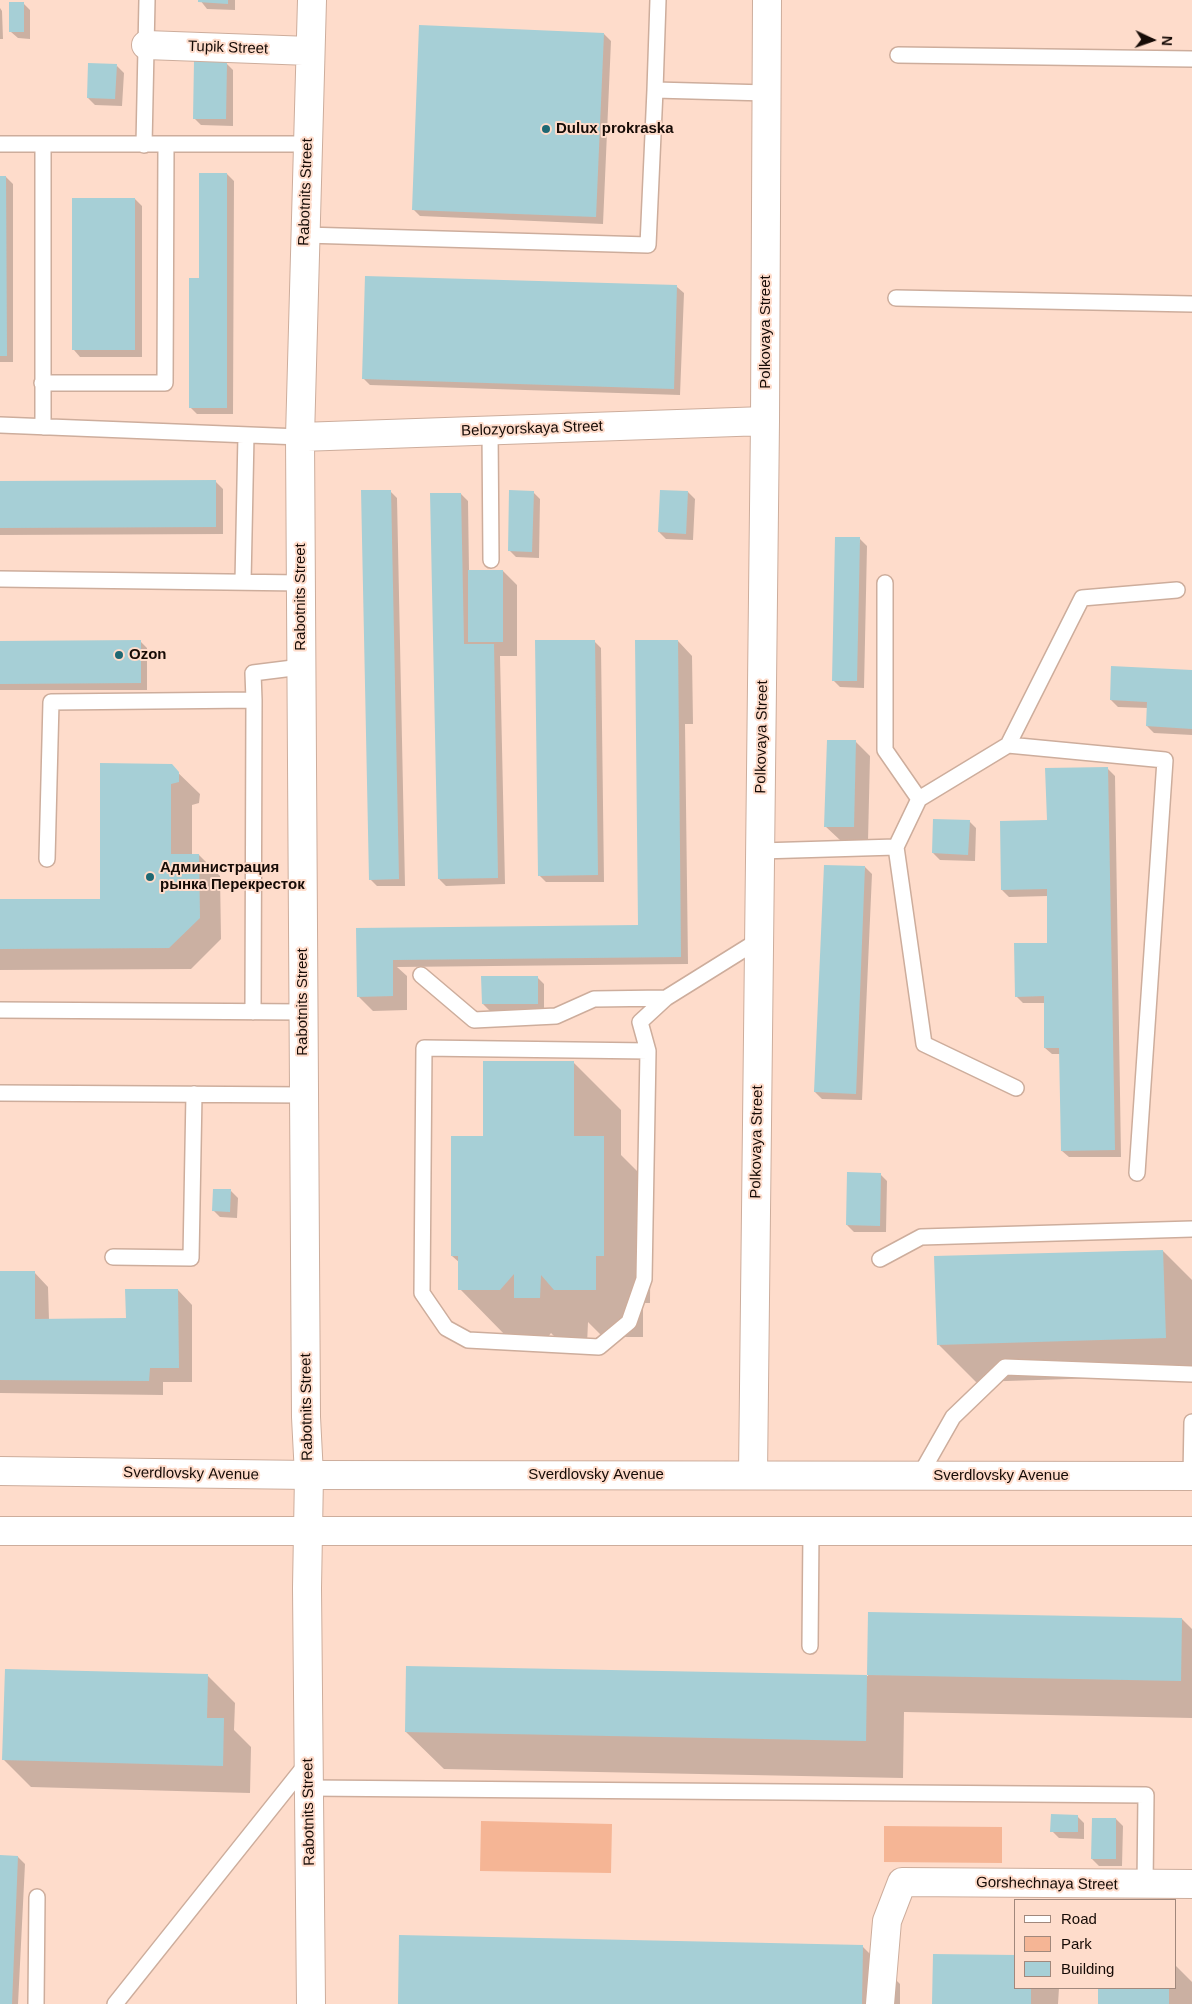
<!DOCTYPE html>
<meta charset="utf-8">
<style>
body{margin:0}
#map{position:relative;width:1192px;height:2004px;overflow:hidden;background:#fedccb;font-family:Helvetica,sans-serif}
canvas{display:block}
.legend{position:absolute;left:1014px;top:1899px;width:162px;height:90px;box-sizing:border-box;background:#fedccb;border:1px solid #a1887c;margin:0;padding:6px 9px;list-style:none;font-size:15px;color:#160b06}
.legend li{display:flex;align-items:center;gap:10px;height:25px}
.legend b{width:25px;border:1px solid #a1887c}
.north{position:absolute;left:1127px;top:15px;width:50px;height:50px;-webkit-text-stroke:4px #fedccb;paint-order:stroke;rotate:93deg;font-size:14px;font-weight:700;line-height:20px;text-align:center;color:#160b06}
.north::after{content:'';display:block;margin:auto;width:18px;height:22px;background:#160b06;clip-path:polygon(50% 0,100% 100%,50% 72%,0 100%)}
</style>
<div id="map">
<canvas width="1192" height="2004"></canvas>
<ul class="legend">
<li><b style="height:6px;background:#fff"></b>Road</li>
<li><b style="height:14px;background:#f5b595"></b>Park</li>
<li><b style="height:14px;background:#a6cfd6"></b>Building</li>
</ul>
<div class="north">N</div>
</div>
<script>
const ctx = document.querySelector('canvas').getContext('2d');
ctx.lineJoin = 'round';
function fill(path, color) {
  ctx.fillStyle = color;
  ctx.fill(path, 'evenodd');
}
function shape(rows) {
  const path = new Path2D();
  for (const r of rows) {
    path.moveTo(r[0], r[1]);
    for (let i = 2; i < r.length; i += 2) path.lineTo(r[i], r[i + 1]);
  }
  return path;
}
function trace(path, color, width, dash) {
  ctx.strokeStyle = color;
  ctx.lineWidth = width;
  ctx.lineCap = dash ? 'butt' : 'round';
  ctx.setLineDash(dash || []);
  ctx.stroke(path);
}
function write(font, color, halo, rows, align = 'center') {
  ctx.font = font + ' Helvetica,sans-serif';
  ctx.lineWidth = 4;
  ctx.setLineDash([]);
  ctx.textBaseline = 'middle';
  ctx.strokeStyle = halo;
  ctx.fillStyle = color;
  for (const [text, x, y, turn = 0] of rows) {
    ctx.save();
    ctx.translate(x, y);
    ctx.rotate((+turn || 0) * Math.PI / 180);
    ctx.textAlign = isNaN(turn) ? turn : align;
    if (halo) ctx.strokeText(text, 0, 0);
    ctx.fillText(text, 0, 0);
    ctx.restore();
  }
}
const green = shape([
 [481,1821,612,1824,611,1873,480,1871],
 [884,1826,1002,1827,1002,1863,884,1862]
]);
const shadow = shape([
 [200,0,235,0,235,10,207,9],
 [23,3,30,10,30,39,18,38,11,32],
 [0,8,2,11,3,39,0,39],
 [604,34,611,41,603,224,420,216,413,209],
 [226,63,233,70,233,126,201,125,194,118],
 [117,66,124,73,122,106,95,105,88,98],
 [227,174,234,181,233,414,197,414,190,407,200,279],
 [0,177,6,177,13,184,13,362,0,362],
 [135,199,142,206,142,357,80,357,74,350],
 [677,287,684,293,680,395,370,385,363,378],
 [0,482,216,482,223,489,223,534,0,535],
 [390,491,397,498,405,886,377,886,370,879],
 [533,492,540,499,539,558,516,557,509,550],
 [688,492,695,499,693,540,666,539,659,532],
 [461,494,468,501,469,571,503,571,517,585,517,656,500,656,505,884,446,886,439,879],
 [860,539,867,546,864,688,840,687,833,680],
 [594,641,601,648,604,882,546,882,539,875],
 [678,641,692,656,693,724,685,724,688,964,397,967,407,976,407,1010,373,1011,358,996,357,929,639,926],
 [0,642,141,642,147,648,147,690,0,690],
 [1192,671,1192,735,1154,733,1147,726,1148,708,1118,707,1111,700],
 [856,742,870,756,868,841,840,840,825,826],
 [171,766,200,794,199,803,192,805,192,855,199,855,220,876,221,939,191,969,0,970,0,900,102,900],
 [1108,769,1115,776,1121,1157,1069,1157,1062,1151,1061,1054,1052,1054,1045,1048,1045,1003,1023,1003,1016,996,1049,944,1048,896,1009,897,1002,890,1048,821],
 [969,821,976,828,975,861,940,860,933,853],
 [865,867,872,874,862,1100,822,1099,815,1092],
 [537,977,544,984,544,1011,490,1011,483,1004],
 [573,1062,621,1110,621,1155,651,1185,650,1303,643,1303,643,1337,603,1337,588,1322,587,1345,563,1345,551,1333,548,1337,507,1337,460,1289,460,1263,452,1256,484,1137],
 [880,1174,887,1181,886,1232,854,1232,847,1225],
 [231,1191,238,1198,237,1218,220,1217,213,1210],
 [1163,1251,1192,1280,1192,1375,976,1382,938,1344],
 [0,1272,34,1272,48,1287,49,1320,127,1320,178,1290,192,1305,192,1382,163,1382,163,1395,0,1393],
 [869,1613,1182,1619,1192,1629,1192,1718,904,1712,903,1778,444,1769,406,1732,408,1668,868,1676],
 [208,1676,235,1703,234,1730,251,1747,250,1793,31,1787,4,1760],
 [1077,1816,1084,1823,1084,1839,1059,1838,1052,1831],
 [1116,1819,1123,1826,1122,1866,1099,1866,1092,1859],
 [0,1857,18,1857,25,1864,18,2004,0,2004],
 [863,1947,900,1984,900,2004,399,2004],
 [1176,1966,1192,1982,1192,2004,1099,2004,1099,1988,1176,1988],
 [1016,1988,1059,1988,1058,2004,934,2004]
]);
const building = shape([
 [198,0,228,0,228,4,198,2],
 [9,2,24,2,24,32,9,32],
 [419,25,604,33,596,217,412,210],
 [194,61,227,62,226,119,193,119],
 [88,63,117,64,115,99,87,98],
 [199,173,227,173,227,408,189,408,189,278,199,278],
 [0,176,6,176,7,356,0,356],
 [72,198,135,198,135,350,72,350],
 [365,276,677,285,674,389,362,379],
 [216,480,216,527,0,528,0,481],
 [361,490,391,490,399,879,369,880],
 [509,490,534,491,532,552,508,551],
 [660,490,688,491,686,534,658,532],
 [430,493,461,493,464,644,494,644,498,878,438,879],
 [835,537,860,537,857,681,832,681],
 [468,570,503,570,503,642,468,642],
 [141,640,141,683,0,684,0,641],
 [535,640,595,640,598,875,538,876],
 [635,640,678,640,681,957,393,960,393,996,357,997,356,928,638,925],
 [1111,666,1192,670,1192,729,1146,726,1147,702,1110,700],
 [827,740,856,740,854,827,824,827],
 [100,763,172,764,179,772,179,782,171,784,171,854,199,854,200,918,169,948,0,949,0,899,100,899],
 [1108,767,1115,1150,1061,1151,1059,1048,1044,1048,1044,996,1015,997,1014,943,1047,943,1047,889,1001,890,1000,821,1047,820,1045,768],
 [933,819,970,820,968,855,932,853],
 [824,865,865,866,856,1094,814,1092],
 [481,976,538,976,538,1004,482,1004],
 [483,1061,574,1061,574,1136,604,1136,604,1256,596,1256,596,1290,554,1290,541,1275,540,1298,514,1298,514,1274,500,1290,458,1290,458,1256,451,1256,451,1136,483,1136],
 [847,1172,881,1173,880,1226,846,1225],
 [213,1189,231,1189,230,1212,212,1211],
 [1163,1250,1166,1338,937,1345,934,1256],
 [0,1271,35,1271,35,1319,126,1318,125,1289,178,1289,179,1368,150,1368,149,1381,0,1380],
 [868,1612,1182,1618,1181,1681,867,1675],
 [406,1666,867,1675,866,1741,405,1732],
 [5,1669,208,1674,207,1718,224,1718,223,1766,2,1760],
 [1051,1814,1078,1815,1078,1832,1050,1832],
 [1092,1818,1116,1818,1116,1859,1091,1859],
 [0,1855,18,1856,12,2004,0,2004],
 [399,1935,863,1945,862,2004,398,2004],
 [933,1954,1016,1955,1016,1988,1031,1988,1031,2004,932,2004],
 [1098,1988,1169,1988,1169,2004,1098,2004]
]);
const service = shape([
 [658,0,655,90,767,93],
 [898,55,1192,59],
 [0,144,308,144],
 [43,144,43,427],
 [144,145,147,0],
 [305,235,648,245,655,90],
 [896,298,1192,304],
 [42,383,165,383,166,146],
 [0,425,300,437],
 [490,430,491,560],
 [0,579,301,583],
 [243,582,246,435],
 [885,583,885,750,919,799],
 [1008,745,1082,598,1177,590],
 [760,851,896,847],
 [47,859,51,702,254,700,253,673,301,667],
 [421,975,474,1020,556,1016,594,999,666,998],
 [0,1010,303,1012],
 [253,1012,254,700],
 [648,1051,644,1279,629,1322,599,1347,468,1340,446,1328,422,1293,424,1048,648,1051,640,1022,666,998,759,940],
 [1016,1088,924,1044,896,847,919,799,1008,745,1165,760,1137,1173],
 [0,1093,304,1095],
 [113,1257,191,1258,194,1094],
 [880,1259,921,1237,1192,1229],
 [920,1475,953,1417,1005,1367,1192,1374],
 [1191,1476,1192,1422],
 [810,1646,811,1531],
 [309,1788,1146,1795,1145,1885],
 [36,2004,37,1897],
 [115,2004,308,1762]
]);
const minor = shape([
 [146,45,310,51],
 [300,437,765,421],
 [753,1475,765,421,767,0],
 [311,2004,307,1588,309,1475,306,1417,300,437,312,0],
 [880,2004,887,1921,902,1882,1192,1884]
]);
const primary = shape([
 [0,1471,309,1475,1192,1476],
 [0,1531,1192,1531]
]);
const markers = [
 [546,129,5,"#1e6873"],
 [119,655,5,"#1e6873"],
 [150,877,5,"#1e6873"]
];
const streetNames = [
 ["Tupik Street",228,48,2],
 ["Rabotnits Street",306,192,-88],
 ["Polkovaya Street",766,332,-90],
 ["Belozyorskaya Street",532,429,-2],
 ["Rabotnits Street",301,597,-90],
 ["Polkovaya Street",762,737,-89],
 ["Rabotnits Street",303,1002,-90],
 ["Polkovaya Street",757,1142,-89],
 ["Rabotnits Street",307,1407,-91],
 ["Sverdlovsky Avenue",191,1474,1],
 ["Sverdlovsky Avenue",596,1475],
 ["Sverdlovsky Avenue",1001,1476],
 ["Rabotnits Street",309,1812,-91],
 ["Gorshechnaya Street",1047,1884,1]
];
const poiNames = [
 ["Dulux prokraska",556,129],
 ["Ozon",129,655],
 ["Администрация",160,868],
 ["рынка Перекресток",160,885]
];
fill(green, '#f5b595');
fill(shadow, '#0003');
fill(building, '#a6cfd6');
trace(service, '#cdad9c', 18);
trace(minor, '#cdad9c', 30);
trace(primary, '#cdad9c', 30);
trace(service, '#fff', 15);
trace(minor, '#fff', 28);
trace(primary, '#fff', 28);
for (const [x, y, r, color] of markers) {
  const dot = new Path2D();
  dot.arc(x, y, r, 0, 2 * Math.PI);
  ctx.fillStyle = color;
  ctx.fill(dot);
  trace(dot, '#fedccb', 2);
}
write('15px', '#160b06', '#fedccb', streetNames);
write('bold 15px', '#160b06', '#fedccb', poiNames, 'left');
</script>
